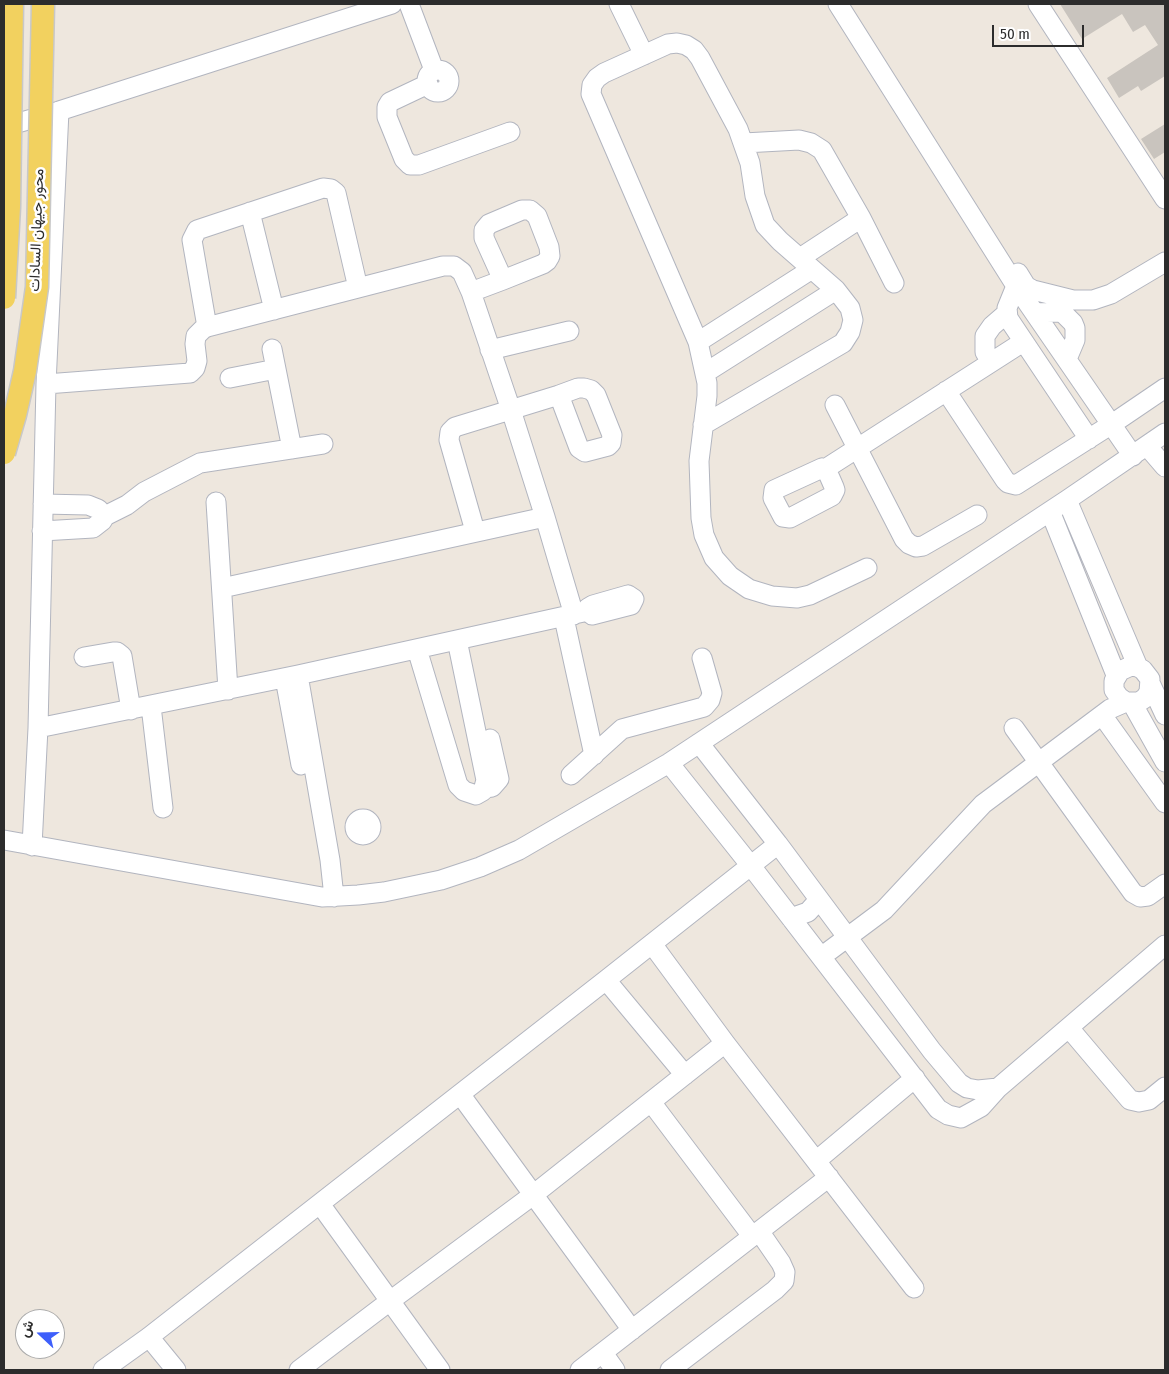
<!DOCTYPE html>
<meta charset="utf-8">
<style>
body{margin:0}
#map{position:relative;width:1169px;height:1374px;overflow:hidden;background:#eee7de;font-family:"Fira Sans Condensed",Vazirmatn,sans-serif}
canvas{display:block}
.frame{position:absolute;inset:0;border:5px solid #2c2c2c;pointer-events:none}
.north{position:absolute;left:15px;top:1309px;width:50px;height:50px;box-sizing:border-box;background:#fff;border:1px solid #ababab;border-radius:50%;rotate:291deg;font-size:14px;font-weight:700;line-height:20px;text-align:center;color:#2c2c2c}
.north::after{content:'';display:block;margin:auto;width:18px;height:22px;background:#3e5ffb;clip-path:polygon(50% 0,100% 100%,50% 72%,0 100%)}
.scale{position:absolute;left:992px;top:25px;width:92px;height:22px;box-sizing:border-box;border:2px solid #2c2c2c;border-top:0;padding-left:6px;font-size:15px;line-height:18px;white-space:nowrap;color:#2c2c2c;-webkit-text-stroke:4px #fff;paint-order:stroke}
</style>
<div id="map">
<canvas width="1169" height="1374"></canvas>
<div class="frame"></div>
<div class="north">ش</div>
<div class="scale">50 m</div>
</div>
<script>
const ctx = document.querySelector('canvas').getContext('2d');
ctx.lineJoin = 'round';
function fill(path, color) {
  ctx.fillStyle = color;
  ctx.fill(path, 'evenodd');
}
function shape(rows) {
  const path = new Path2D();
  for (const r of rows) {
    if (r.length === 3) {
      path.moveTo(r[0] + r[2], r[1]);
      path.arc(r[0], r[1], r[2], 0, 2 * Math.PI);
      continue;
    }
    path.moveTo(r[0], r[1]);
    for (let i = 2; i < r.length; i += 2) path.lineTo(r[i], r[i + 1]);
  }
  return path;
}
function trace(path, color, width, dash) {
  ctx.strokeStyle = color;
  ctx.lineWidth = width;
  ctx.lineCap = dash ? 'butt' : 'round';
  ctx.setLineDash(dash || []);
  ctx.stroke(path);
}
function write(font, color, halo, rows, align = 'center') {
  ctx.font = font + ' "Fira Sans Condensed",Vazirmatn,sans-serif';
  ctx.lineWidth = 5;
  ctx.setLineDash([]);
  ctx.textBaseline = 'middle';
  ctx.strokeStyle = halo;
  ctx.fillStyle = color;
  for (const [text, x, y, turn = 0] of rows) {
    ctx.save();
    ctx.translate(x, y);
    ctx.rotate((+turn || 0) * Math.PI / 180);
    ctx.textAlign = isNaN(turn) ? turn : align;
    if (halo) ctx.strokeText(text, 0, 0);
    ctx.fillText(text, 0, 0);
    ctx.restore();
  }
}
const building = shape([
 [1060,4,1165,4,1165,76,1141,91,1138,86,1119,98,1107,78,1158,45,1145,25,1133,32,1122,14,1082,39],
 [1165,124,1165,152,1154,159,1141,139]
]);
const minor = shape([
 [409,4,434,70],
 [619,4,644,55],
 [838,4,1016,286,1133,456],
 [1038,4,1165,199],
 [438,81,11],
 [428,84,390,102,387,107,387,117,404,159,410,165,419,165,510,132],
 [4,127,59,111,392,4],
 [744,143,799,140,811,143,822,150,861,218,894,283],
 [250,212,274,310],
 [800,258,861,218],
 [1018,273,1026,286,1033,290,1073,300,1093,300,1111,294,1165,262],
 [1016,286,1007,308,1008,318,1089,439],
 [471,292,503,280,543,264,547,261,550,256,549,247,537,216,530,210,522,210,489,224,484,230,484,238,503,280],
 [1035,313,1059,312,1064,314,1073,323,1075,328,1075,340,1067,359],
 [207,327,192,240,197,230,323,188,331,189,336,193,358,288],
 [698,342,812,269],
 [272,349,292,449],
 [490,350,569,331],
 [991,362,985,352,985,336,992,326,1007,313],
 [705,373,836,290],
 [230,378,276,369],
 [46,384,190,373,195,368,197,361,195,344,196,336,203,329,207,327,443,266,454,266,462,272,471,292,511,410,545,517,574,615],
 [578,388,584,388,591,390,596,395,612,435,611,443,608,446,585,452,579,448,559,395,578,388],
 [946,391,1005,480,1008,483,1016,485,1112,424,1165,388],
 [835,405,904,539,909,544,916,547,923,546,977,515],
 [703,425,843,343,850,332,853,320,850,308,836,290,780,241,765,225,755,196,750,163,738,129,700,58,694,50,686,45,677,43,668,44,604,73,597,78,592,85,591,94,698,342,707,383,707,396,699,461,701,518,704,535,714,558,730,576,749,589,772,596,797,598,810,595,867,568],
 [1147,446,1165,467],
 [822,468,827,471,834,487,835,490,832,496,790,518,783,517,773,498,774,490,822,468],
 [825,469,1023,342],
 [1067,500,1138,667],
 [216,502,228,690],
 [43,504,88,505,98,509,105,516],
 [1050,511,1116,675],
 [42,531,93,528,102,521,105,516,127,505,144,492,200,463,323,444],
 [475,531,449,440,450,432,455,427,559,395],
 [222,588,545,517],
 [628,595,634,599,631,605,592,615,588,611,588,608,593,605,628,595],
 [564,618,594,755],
 [417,649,458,785,464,791,476,795,483,791,486,780,457,640],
 [84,657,113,652,117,652,122,656,131,710],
 [298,675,330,860,334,897],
 [285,678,301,765],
 [1151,685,1165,715],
 [1132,703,1165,762],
 [151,706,163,808],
 [1102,715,1165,803],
 [38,728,298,675,588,611],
 [1014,728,1133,893,1140,897,1148,896,1165,884],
 [699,743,778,844,932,1051,959,1083,967,1088,978,1090,998,1088],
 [669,763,751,866,938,1109,948,1115,961,1118,981,1107,998,1088,1165,945],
 [571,775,622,729,704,707,710,700,712,693,702,658],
 [485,788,492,787,499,779,490,739],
 [363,827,8],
 [4,840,322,897,358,895,384,892,441,880,480,867,519,850,669,763,1067,500,1165,433],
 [32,846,38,728,46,384,59,111],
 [791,918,808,912,816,903,818,898],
 [652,944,725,1043,914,1288],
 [821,957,884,910,983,804,1110,709,1126,702,1139,702,1145,698,1149,692,1150,679,1143,670,1138,667,1131,666,1120,671,1114,681,1114,690,1119,697,1126,702],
 [606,980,685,1075],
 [1069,1028,1130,1100,1139,1102,1149,1100,1165,1087],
 [460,1094,632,1330],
 [651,1102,752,1236],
 [816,1161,915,1078],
 [320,1204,440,1370],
 [149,1337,176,1370],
 [603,1353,615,1370],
 [103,1370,149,1337,606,980,778,844],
 [299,1370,390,1301,533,1195,725,1043],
 [580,1370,829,1177],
 [670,1370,775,1290,784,1281,785,1272,781,1263,759,1231]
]);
const majorBridge = shape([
 [4,298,9,207,12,4],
 [4,453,15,415,25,371,37,287,43,4]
]);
const streetNames = [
 ["محور جيهان السادات",37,230,-88]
];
fill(building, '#c9c4be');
trace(minor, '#b2b5bf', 21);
trace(minor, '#fff', 19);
trace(majorBridge, '#c8c8c8', 25, []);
trace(majorBridge, '#f2d15f', 22);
write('15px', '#2c2c2c', '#fff', streetNames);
</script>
